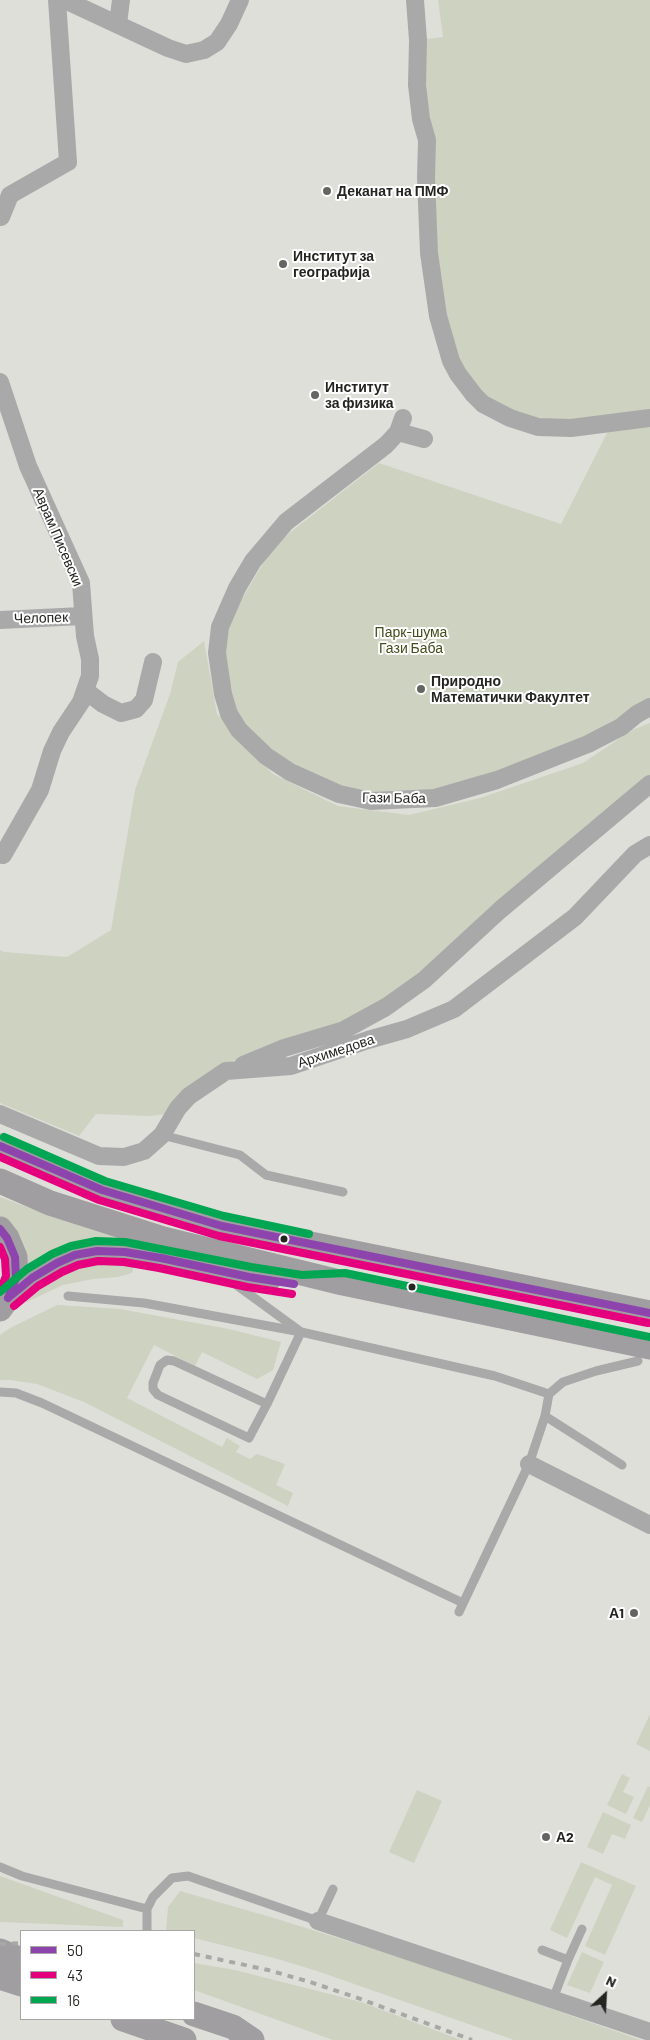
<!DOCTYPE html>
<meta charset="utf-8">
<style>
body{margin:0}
#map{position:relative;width:650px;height:2040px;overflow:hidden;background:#dfdfda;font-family:Barlow,sans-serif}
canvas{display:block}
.legend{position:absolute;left:20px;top:1930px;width:175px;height:90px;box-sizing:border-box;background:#fff;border:1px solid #a7a8a6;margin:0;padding:6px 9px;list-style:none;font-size:15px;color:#242521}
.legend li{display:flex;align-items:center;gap:10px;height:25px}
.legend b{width:25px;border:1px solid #a7a8a6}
.north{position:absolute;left:580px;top:1970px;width:50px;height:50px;-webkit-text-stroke:4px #fff;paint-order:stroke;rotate:25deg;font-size:14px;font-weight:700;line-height:20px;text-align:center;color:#242521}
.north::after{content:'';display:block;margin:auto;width:18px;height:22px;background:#242521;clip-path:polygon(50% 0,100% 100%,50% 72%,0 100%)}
</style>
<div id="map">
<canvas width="650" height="2040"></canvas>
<ul class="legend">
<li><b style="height:6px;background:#8e44ad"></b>50</li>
<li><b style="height:6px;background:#e5007d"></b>43</li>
<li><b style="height:6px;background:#00a651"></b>16</li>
</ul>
<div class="north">N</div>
</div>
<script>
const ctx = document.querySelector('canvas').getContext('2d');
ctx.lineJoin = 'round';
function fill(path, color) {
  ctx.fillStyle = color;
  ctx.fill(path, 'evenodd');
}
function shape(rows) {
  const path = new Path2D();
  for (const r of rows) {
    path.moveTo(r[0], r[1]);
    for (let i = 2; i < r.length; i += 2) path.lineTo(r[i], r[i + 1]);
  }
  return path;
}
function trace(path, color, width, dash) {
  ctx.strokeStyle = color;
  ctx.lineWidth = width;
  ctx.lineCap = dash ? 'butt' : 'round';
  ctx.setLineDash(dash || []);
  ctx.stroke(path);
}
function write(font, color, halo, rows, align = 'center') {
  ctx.font = font + ' Barlow,sans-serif';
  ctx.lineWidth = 4;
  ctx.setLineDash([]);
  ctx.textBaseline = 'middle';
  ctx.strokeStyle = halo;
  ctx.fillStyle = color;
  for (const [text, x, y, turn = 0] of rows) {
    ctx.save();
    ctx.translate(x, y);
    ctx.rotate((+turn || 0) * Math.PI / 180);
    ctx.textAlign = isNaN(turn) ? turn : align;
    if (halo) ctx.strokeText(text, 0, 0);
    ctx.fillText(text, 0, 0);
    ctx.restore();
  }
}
const green = shape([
 [438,0,650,0,650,707,497,780,384,799,299,775,231,715,223,675,230,619,274,545,379,463,561,524,609,429,551,428,474,395,438,316,418,40,443,37],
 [204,641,217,714,273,774,338,806,409,815,480,798,583,763,632,730,650,723,650,777,409,984,367,1012,274,1049,229,1062,167,1114,150,1116,96,1114,79,1136,0,1103,0,950,4,952,67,957,111,930,135,790,170,694,178,662],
 [0,1197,54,1217,122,1238,121,1241,28,1267,13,1227,0,1216],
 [135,1261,132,1273,118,1277,93,1279,63,1285,27,1302,23,1300,38,1283,73,1264],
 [57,1305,120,1309,229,1329,281,1342,273,1370,257,1379,202,1352,195,1366,154,1345,127,1398,222,1447,227,1438,240,1446,236,1452,250,1459,257,1454,285,1464,276,1485,293,1493,288,1506,84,1402,37,1384,10,1380,0,1380,0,1335,10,1328],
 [650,1714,650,1751,636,1744],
 [622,1774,630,1778,623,1792,634,1797,626,1814,607,1805],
 [648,1786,650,1787,650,1805,642,1822,633,1818],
 [417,1790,442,1801,414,1863,389,1852],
 [603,1812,631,1825,625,1839,612,1834,603,1854,587,1847],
 [581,1862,636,1886,605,1955,585,1946,612,1885,595,1877,567,1938,550,1930],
 [0,1876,123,1920,123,1927,0,1922],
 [180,1891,274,1918,437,1969,641,2040,514,2040,317,1971,274,1958,194,1938,194,1931,166,1931,168,1907],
 [582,1952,604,1962,590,1993,567,1985],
 [194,1963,235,1970,361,2002,461,2040,333,2040,194,1990]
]);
const lane = shape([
 [162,1135,240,1155,266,1175,343,1192],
 [231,1281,301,1332,267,1404,174,1361,167,1360,160,1365,153,1383,153,1389,158,1395,249,1438,267,1404],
 [68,1296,144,1303,301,1332,495,1376,549,1394],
 [0,1392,16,1393,42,1403,463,1603],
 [545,1416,622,1465],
 [459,1612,529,1464,545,1416,549,1394,563,1382,596,1371,638,1361],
 [0,1867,22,1876,147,1909],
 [147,1931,147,1909,153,1897,172,1878,188,1876,318,1921,333,1889],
 [542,1950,568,1960,553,1999],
 [568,1960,582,1929]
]);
const street = shape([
 [65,0,168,48,186,54,204,50,217,42,229,24,240,0],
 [415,0,418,40,417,85,421,119,427,140,426,178,429,253,438,316,451,361,458,374,474,395,483,404,510,418,538,427,571,428,650,418],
 [118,24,121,0],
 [1,217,10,195,68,162,57,0],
 [0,382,28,466,81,583,85,636,90,659,90,676,81,702,61,732,52,751,40,790,3,855],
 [403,418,398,432,386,445,286,522,253,561,237,588,220,627,217,653,223,694,229,714,239,730,266,756,290,772,339,794,371,801,435,798,497,780,588,744,621,727,637,714,650,707],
 [398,432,424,439],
 [0,620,82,616],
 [86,691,103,704,121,713,136,709,144,700,153,662],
 [243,1065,284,1048,344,1030,386,1007,424,980,500,910,650,784],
 [0,1114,99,1156,124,1157,144,1151,162,1135,178,1108,189,1096,226,1071,291,1066,368,1040,407,1029,454,1009,575,917,635,854,650,845],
 [529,1464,650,1525],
 [318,1921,650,2032]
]);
const secondary = shape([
 [0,1146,102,1190,222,1226,650,1313],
 [0,1181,50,1203,163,1239,343,1283,650,1347],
 [0,1229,7,1238,15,1257,16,1278,8,1298],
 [0,1309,8,1298,32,1278,57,1263,75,1255,97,1251,125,1252,161,1258,268,1280],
 [0,1951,21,1960],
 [0,1977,21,1984],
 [194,2014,233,2027,252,2040],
 [123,2019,184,2040]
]);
const rail = shape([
 [0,1944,21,1943],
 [194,1954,268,1970,310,1982,355,1997,472,2040]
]);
const bus1 = shape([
 [0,1146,102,1190,222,1226,650,1313],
 [0,1229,7,1238,15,1257,16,1278,8,1298],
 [8,1298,32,1278,57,1263,75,1255,97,1251,125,1252,161,1258,249,1277,294,1284]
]);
const bus2 = shape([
 [0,1157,99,1200,219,1236,648,1323],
 [0,1247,5,1259,6,1276,0,1291],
 [14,1306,38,1286,62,1272,78,1265,98,1261,124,1262,159,1268,247,1287,292,1294]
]);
const bus3 = shape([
 [4,1137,105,1181,224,1216,309,1234],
 [0,1292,27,1269,52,1254,71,1246,96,1241,125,1242,251,1267,302,1275,345,1273,650,1337]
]);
const markers = [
 [327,191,5,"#656662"],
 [283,264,5,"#656662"],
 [315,395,5,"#656662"],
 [421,689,5,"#656662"],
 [284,1239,4.5,"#242521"],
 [412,1287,4.5,"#242521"],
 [634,1613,5,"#656662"],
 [546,1837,5,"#656662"]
];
const poiNames = [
 ["Деканат на ПМФ",337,191],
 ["Институт за",293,256],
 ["географија",293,272],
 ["Институт",325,387],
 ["за физика",325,403],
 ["Природно",431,681],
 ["Математички Факултет",431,697],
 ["А1",624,1613,"right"],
 ["А2",556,1837]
];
const streetNames = [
 ["Аврам Писевски",58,537,67],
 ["Челопек",41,618,-2],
 ["Гази Баба",394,798,1],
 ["Архимедова",336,1051,-18]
];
const parkNames = [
 ["Парк-шума",411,632],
 ["Гази Баба",411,648]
];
fill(green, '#ced2c1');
trace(lane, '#aaa9aa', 9);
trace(street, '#aaa9aa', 18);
trace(secondary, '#a09ea1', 25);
trace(rail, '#a8a8a7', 4, [6, 6]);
trace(bus1, '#8e44ad', 8);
trace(bus2, '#e5007d', 8);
trace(bus3, '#00a651', 8);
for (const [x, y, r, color] of markers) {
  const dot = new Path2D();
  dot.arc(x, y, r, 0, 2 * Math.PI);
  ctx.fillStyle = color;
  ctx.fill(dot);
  trace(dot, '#fff', 2);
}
write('bold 14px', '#242521', '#fff', poiNames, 'left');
write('14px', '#242521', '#fff', streetNames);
write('14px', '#444c1c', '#fff', parkNames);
</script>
